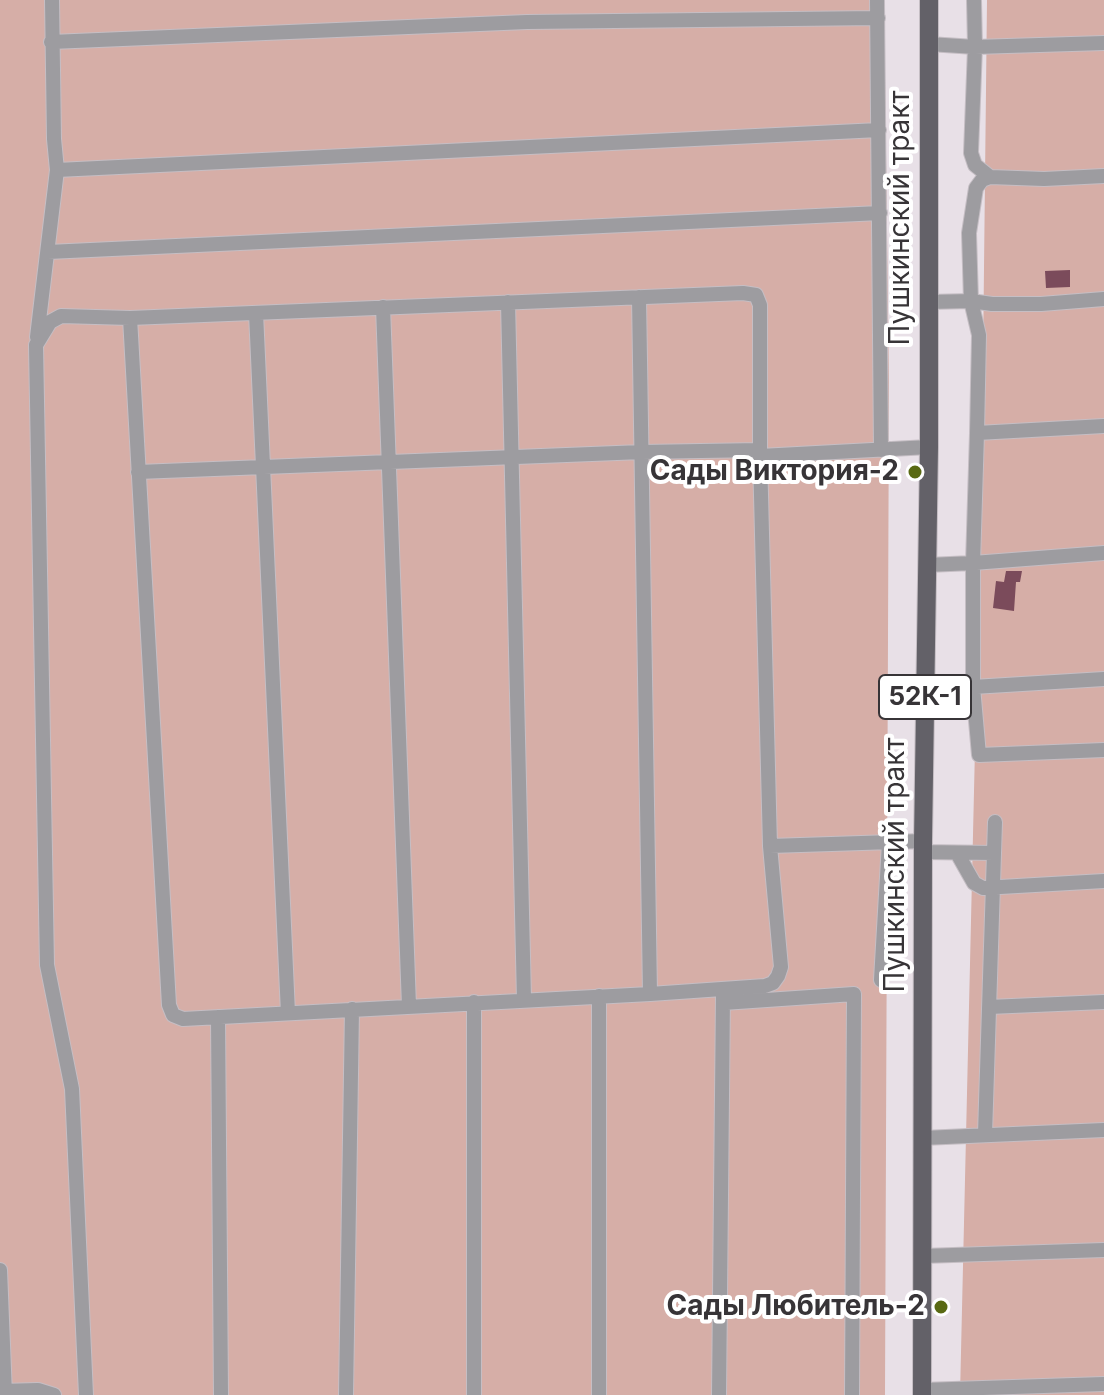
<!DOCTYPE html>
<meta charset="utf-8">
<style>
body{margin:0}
canvas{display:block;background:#e8e0e7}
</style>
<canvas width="1104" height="1395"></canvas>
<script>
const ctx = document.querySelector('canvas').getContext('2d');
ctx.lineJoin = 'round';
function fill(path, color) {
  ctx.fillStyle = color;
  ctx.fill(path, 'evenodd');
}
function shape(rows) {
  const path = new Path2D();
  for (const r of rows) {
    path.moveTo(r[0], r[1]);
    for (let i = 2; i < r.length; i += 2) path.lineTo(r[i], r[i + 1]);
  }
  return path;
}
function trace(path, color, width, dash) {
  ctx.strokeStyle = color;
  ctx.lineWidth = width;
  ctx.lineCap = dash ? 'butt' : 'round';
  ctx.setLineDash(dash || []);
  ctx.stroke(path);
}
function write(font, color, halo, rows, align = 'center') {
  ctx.font = font + ' Inter,sans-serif';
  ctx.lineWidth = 8;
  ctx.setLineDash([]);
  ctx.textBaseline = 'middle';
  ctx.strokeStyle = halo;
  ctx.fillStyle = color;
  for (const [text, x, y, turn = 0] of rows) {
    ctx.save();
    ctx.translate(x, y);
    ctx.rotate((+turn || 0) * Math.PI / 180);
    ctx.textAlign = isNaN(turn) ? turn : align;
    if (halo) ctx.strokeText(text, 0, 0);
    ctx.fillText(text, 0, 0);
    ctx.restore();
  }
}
const green = shape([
 [0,0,884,0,889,383,885,1395,0,1395],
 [987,0,1104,0,1104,1395,960,1395,982,446]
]);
const building = shape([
 [1070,270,1070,287,1046,288,1045,271],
 [1006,571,1022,571,1020,582,1016,582,1014,611,993,608,996,581,1004,582]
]);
const minor = shape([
 [877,0,881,450],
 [974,0,975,47,971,153,975,165,990,177],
 [51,42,527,22,878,18],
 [929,44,975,47,1104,43],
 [57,170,879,130],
 [48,252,880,213],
 [639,297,650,994],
 [508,302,524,1000],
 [928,302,971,301,992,304,1041,304,1104,299],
 [383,307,409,1006],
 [256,313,288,1013],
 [37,337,57,170,54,139,52,0],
 [1104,426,977,433,973,563,973,687,979,755,1104,750],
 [977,433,979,335,971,301,969,233,976,188,982,180,990,177,1044,179,1104,176],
 [760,456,929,447],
 [138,472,642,452,760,450],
 [927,565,973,563,1104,553],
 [925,687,973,687,1104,679],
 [770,846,923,841],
 [923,852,994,853],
 [957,853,974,883,983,888,1104,881],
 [881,980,889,843],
 [599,996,599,1395],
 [474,1002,474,1395],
 [723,1003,854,994,852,1395],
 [989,1007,1104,1002],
 [218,1017,221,1395],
 [985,1134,995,822],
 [923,1138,1104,1130],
 [923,1256,1104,1250],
 [0,1270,5,1395],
 [922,1390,1104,1384],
 [0,1391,38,1390,54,1395],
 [86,1395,72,1089,47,965,36,345,50,322,61,316,130,318,743,293,756,295,760,305,760,456,770,846,781,967,778,976,773,983,765,986,650,994,183,1019,173,1015,169,1005,130,318],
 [346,1395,352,1009],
 [719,1395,723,995]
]);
const major = shape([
 [922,1395,923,841,929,447,929,0]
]);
const markers = [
 [915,472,8,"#596913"],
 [941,1307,8,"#596913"]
];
const shields = [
 [925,697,92]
];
const shieldNames = [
 ["52К-1",925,697]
];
const streetNames = [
 ["Пушкинский тракт",901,218,-90],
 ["Пушкинский тракт",896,865,-90]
];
const poiNames = [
 ["Сады Виктория-2",899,472],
 ["Сады Любитель-2",925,1307]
];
fill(green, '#d6aea7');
fill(building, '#7b4b5b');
trace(minor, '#c5bec4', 16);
trace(major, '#c5bec4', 20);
trace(minor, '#9d9ca0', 14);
trace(major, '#636168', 18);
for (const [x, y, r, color] of markers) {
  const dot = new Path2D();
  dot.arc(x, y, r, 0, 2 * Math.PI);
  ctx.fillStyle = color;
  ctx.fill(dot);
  trace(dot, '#fff', 3);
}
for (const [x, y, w] of shields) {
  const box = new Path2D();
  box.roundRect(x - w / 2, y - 22, w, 44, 6);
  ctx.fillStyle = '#fff';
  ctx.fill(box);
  trace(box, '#373437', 2);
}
write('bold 26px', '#373437', null, shieldNames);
write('28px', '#373437', '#fff', streetNames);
write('bold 28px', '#373437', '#fff', poiNames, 'right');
</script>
